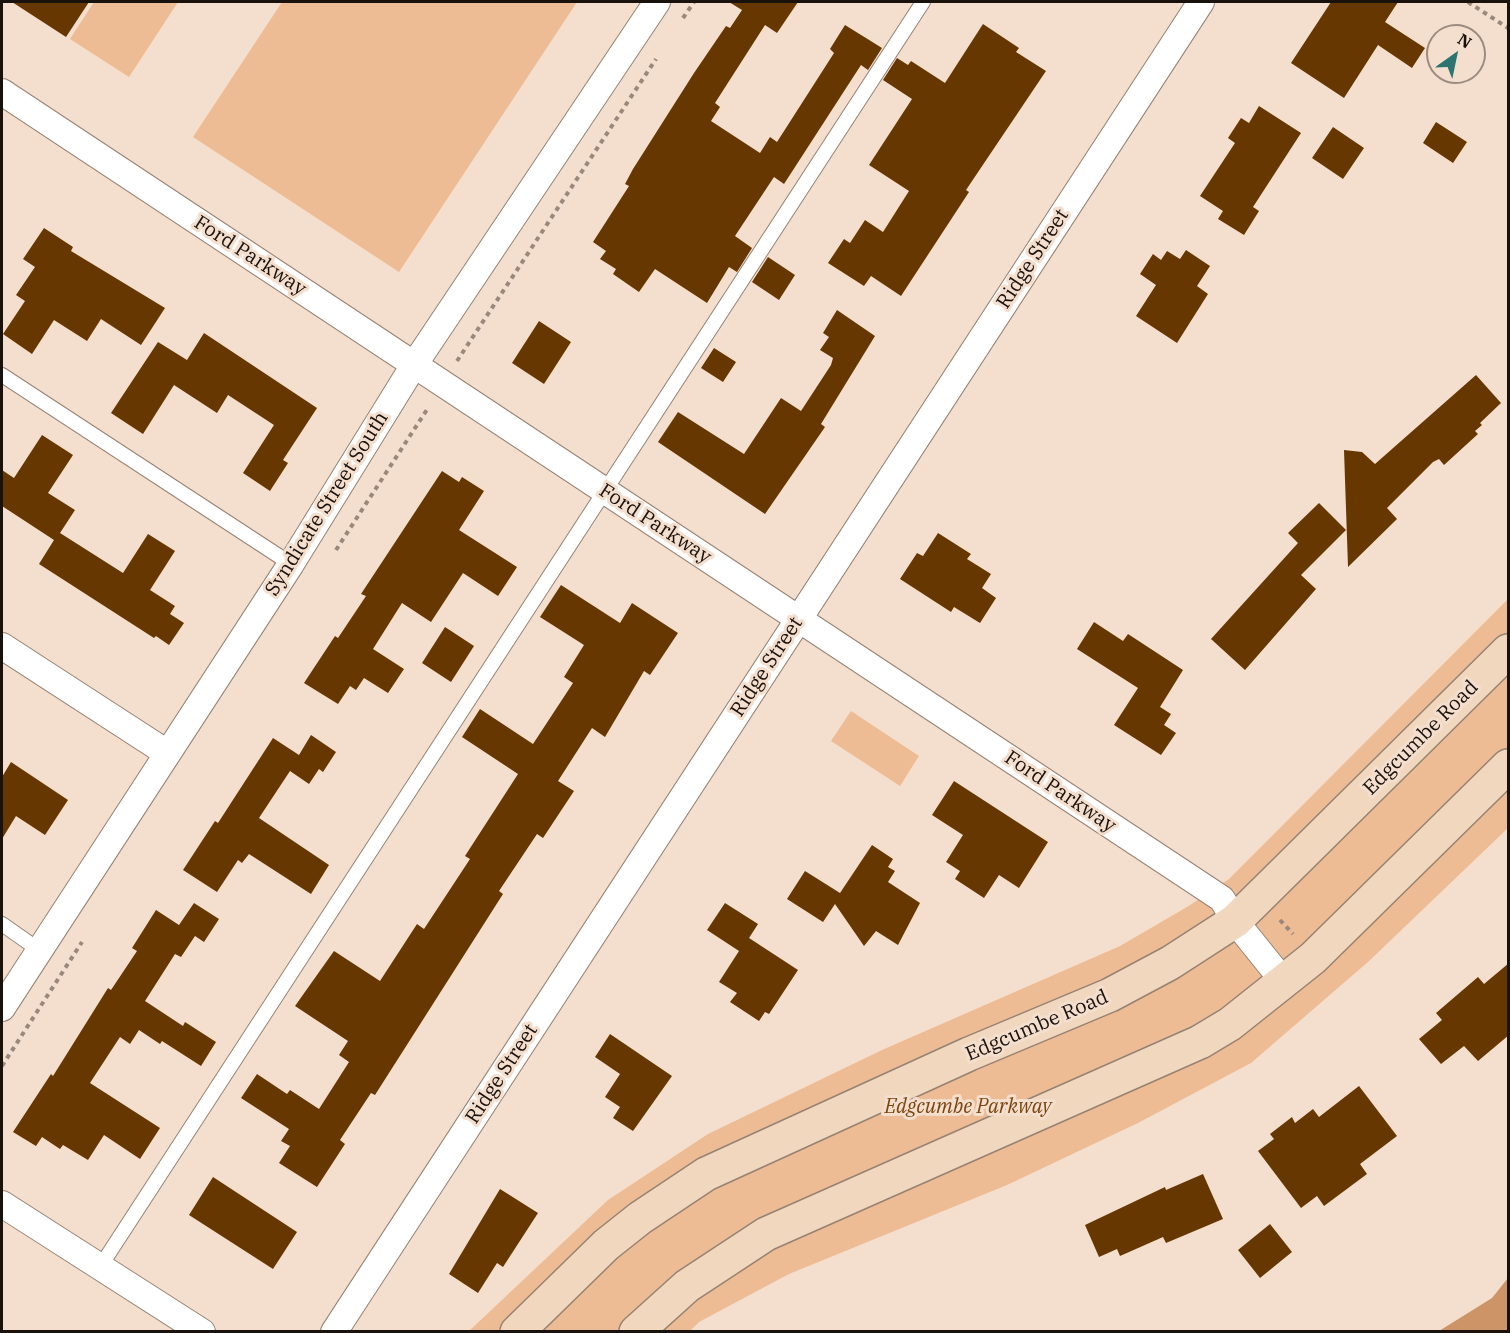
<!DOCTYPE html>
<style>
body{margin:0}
#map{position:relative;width:1510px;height:1333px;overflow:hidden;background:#f4decd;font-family:"IBM Plex Serif",serif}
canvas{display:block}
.frame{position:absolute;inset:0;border:3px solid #19110c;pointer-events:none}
.north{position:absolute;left:1426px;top:24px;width:60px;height:60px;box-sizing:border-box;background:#f4decd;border:2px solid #9c8c80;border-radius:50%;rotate:33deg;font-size:16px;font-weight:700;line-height:24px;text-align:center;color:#19110c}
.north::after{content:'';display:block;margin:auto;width:21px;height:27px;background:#2c746f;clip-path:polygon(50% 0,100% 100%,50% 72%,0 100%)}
</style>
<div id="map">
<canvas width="1510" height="1333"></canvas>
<div class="frame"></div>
<div class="north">N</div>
</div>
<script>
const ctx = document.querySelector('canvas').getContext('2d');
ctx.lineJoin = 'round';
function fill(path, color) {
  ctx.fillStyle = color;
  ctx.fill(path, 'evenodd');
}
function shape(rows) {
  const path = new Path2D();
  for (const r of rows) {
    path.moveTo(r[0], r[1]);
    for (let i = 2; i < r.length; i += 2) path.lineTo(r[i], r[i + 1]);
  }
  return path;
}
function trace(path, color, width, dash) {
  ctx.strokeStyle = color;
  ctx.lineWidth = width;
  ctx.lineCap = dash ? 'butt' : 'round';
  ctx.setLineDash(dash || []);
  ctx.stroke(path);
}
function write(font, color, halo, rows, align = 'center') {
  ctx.font = font + ' "IBM Plex Serif",serif';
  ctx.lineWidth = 6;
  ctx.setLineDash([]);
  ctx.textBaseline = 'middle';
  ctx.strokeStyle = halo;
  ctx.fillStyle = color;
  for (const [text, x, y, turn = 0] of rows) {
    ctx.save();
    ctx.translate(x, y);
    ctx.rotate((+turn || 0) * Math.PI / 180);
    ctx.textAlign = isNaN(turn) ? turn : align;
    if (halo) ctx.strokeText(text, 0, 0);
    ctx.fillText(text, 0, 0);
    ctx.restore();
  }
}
const green = shape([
 [94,2,178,2,129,77,70,39],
 [282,2,577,2,399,272,193,137],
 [1508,599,1508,828,1368,962,1251,1063,1138,1123,1007,1185,789,1274,699,1322,690,1331,468,1332,608,1200,708,1134,882,1050,1120,946,1187,907,1229,879],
 [851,711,919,756,900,786,831,741]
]);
const forest = shape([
 [1508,1278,1508,1331,1439,1331,1492,1298]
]);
const building = shape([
 [12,2,89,2,66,37],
 [729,2,798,2,777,33,765,25,715,103,720,107,711,121,760,153,770,137,777,142,834,53,830,49,845,25,882,48,868,70,861,65,784,184,774,177,735,236,752,248,737,272,729,267,707,303,655,269,639,292,613,274,616,269,600,259,606,251,593,242,629,186,625,184,633,169,694,73,726,26,730,28,742,10],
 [1331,2,1398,2,1385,22,1425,48,1412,68,1378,45,1344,98,1291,63],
 [983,24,1019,48,1016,52,1046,71,966,190,969,192,901,296,871,276,864,286,828,263,844,239,850,243,865,220,883,232,909,191,869,165,912,99,883,80,897,58,908,65,911,61,945,83],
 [1259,106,1301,133,1253,207,1259,211,1244,235,1218,219,1223,211,1200,196,1235,143,1228,138,1241,118,1249,123],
 [1436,122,1467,142,1453,163,1423,143],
 [1333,127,1364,148,1343,179,1312,158],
 [44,228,73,247,71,251,165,308,141,345,101,319,87,341,54,320,32,354,3,334,25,301,16,295,35,267,23,259],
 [1186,250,1210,266,1197,286,1208,294,1177,343,1136,316,1156,285,1140,274,1153,254,1161,260,1167,251,1180,259],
 [768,257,795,275,779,300,752,282],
 [837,310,875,336,821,424,825,427,765,514,658,442,678,412,744,454,781,398,801,411,831,365,833,358,820,350,829,337,823,333],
 [539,321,571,342,544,384,512,363],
 [204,333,317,408,283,460,288,463,270,491,243,473,274,425,228,395,217,413,174,385,143,434,111,413,158,342,187,360],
 [714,348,736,362,723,382,701,368],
 [1476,375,1501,403,1480,423,1482,425,1475,431,1478,434,1444,465,1439,459,1433,462,1387,508,1397,519,1348,567,1344,450,1362,452,1375,464],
 [42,435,73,455,48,493,75,510,60,533,123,573,148,534,175,551,150,590,175,606,170,614,184,623,169,645,156,636,154,638,39,564,54,540,2,506,2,470,14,478],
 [442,471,459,482,462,477,484,491,459,530,517,567,498,596,463,573,431,622,402,603,373,649,404,669,388,693,364,678,356,690,350,686,338,704,304,683,335,636,338,638,366,596,361,594],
 [1319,503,1346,530,1301,575,1316,589,1245,670,1211,639,1298,543,1288,533],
 [938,533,971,554,967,559,991,574,982,588,996,598,980,623,954,607,951,612,900,579,917,553,923,556],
 [561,585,620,623,632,603,678,633,650,675,644,671,605,737,592,728,558,781,574,791,543,838,537,834,499,891,503,894,375,1095,371,1093,340,1140,345,1144,317,1187,279,1163,290,1146,281,1141,289,1129,241,1098,257,1074,287,1094,290,1090,319,1109,349,1062,339,1055,348,1041,295,1006,334,951,380,981,417,924,424,929,470,859,465,856,518,774,462,737,480,709,533,744,573,683,564,677,584,645,540,617],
 [1094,622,1123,641,1128,634,1183,670,1160,707,1171,714,1164,725,1176,733,1161,755,1114,725,1138,688,1077,649],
 [445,627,474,646,451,682,422,663],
 [311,735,336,752,323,772,319,769,309,784,290,771,259,818,329,865,311,894,249,854,242,863,238,860,217,892,183,870,215,821,218,823,273,738,299,755],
 [11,762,68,800,45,835,16,816,2,839,2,777],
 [954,781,1048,842,1019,888,999,875,984,898,955,879,960,871,946,862,963,835,932,815],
 [872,845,893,859,888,867,895,871,888,882,920,903,898,945,876,931,864,946,835,904,823,922,787,899,805,871,840,893],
 [194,903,219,919,204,942,195,936,181,957,175,954,145,1001,183,1026,185,1022,216,1042,201,1066,162,1041,160,1044,139,1030,130,1044,120,1037,90,1083,160,1128,140,1159,104,1135,88,1160,63,1145,60,1149,42,1137,36,1146,13,1132,51,1074,53,1076,108,988,111,990,137,951,132,948,156,910,179,925],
 [725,903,758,924,749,938,798,970,769,1014,765,1012,759,1021,730,1002,737,993,719,982,739,951,707,930],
 [1509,963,1509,1035,1478,1061,1464,1046,1441,1064,1419,1039,1442,1020,1436,1013,1478,977,1484,984],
 [610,1034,672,1076,633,1131,613,1118,620,1107,605,1097,620,1074,595,1057],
 [1359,1086,1397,1136,1360,1164,1367,1174,1324,1206,1317,1196,1301,1208,1258,1151,1274,1139,1270,1134,1292,1117,1295,1123,1313,1109,1319,1117],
 [1203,1174,1223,1219,1166,1243,1163,1237,1120,1256,1117,1249,1099,1257,1085,1225,1165,1187,1166,1190],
 [213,1177,297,1232,273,1269,189,1215],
 [500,1189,538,1213,503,1267,497,1263,478,1293,449,1274],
 [1270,1224,1292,1252,1260,1278,1238,1250]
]);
const path = shape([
 [1468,2,1508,28],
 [683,18,694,2],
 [457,361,656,59],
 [336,550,428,408],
 [1280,920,1293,934],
 [2,1066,82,942]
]);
const lane = shape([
 [2,375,291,564],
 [2,924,39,950],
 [100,1267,923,2]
]);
const street = shape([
 [2,92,1222,899,1235,921,1284,982],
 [2,646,167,753],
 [2,1008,291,564,414,365,657,2],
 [2,1204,202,1332],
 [334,1332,1201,2]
]);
const secondary = shape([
 [517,1332,606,1245,640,1218,706,1174,969,1054,1110,995,1170,963,1235,921,1508,651],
 [636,1332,687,1286,766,1234,1200,1042,1230,1024,1313,958,1508,766]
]);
const streetNames = [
 ["Ford Parkway",250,256,33],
 ["Ridge Street",1033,259,-57],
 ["Syndicate Street South",327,504,-58],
 ["Ford Parkway",655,524,33],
 ["Ridge Street",767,667,-57],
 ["Edgcumbe Road",1421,738,-45],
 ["Ford Parkway",1060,792,34],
 ["Edgcumbe Road",1037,1026,-23],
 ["Ridge Street",502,1074,-57]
];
const parkNames = [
 ["Edgcumbe Parkway",968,1107]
];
fill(green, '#eebc94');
fill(forest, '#cd9567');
fill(building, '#673700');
trace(lane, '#968273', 16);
trace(street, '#968273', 28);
trace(secondary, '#968273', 36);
trace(path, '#99897d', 4, [4.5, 4.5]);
trace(lane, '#fff', 14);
trace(street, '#fff', 26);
trace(secondary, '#f0d7be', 33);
write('20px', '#19110c', '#f4decd', streetNames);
write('italic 20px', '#79440d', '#f4decd', parkNames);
</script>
